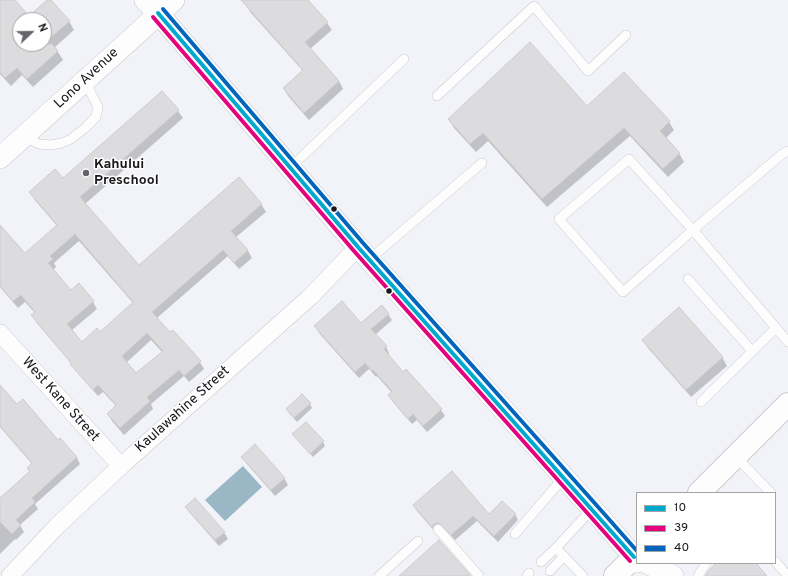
<!DOCTYPE html>
<style>
body{margin:0}
#map{position:relative;width:788px;height:576px;overflow:hidden;background:#f2f3f9;font-family:Overpass,sans-serif}
canvas{display:block}
.legend{position:absolute;left:636px;top:492px;width:140px;height:72px;box-sizing:border-box;background:#fff;border:1px solid #a3a3a4;margin:0;padding:5px 7px;list-style:none;font-size:12px;color:#18181c}
.legend li{display:flex;align-items:center;gap:8px;height:20px}
.legend b{width:20px;border:1px solid #a3a3a4}
.north{position:absolute;left:12px;top:12px;width:40px;height:40px;box-sizing:border-box;background:#fff;border:1px solid #a3a3a4;border-radius:50%;rotate:68deg;font-size:11px;font-weight:700;line-height:16px;text-align:center;color:#18181c}
.north::after{content:'';display:block;margin:auto;width:14px;height:18px;background:#646569;clip-path:polygon(50% 0,100% 100%,50% 72%,0 100%)}
</style>
<div id="map">
<canvas width="788" height="576"></canvas>
<ul class="legend">
<li><b style="height:5px;background:#00a9ce"></b>10</li>
<li><b style="height:5px;background:#e5007d"></b>39</li>
<li><b style="height:5px;background:#0065bd"></b>40</li>
</ul>
<div class="north">N</div>
</div>
<script>
const ctx = document.querySelector('canvas').getContext('2d');
ctx.lineJoin = 'round';
function fill(path, color) {
  ctx.fillStyle = color;
  ctx.fill(path, 'evenodd');
}
function shape(rows) {
  const path = new Path2D();
  for (const r of rows) {
    path.moveTo(r[0], r[1]);
    for (let i = 2; i < r.length; i += 2) path.lineTo(r[i], r[i + 1]);
  }
  return path;
}
function trace(path, color, width, dash) {
  ctx.strokeStyle = color;
  ctx.lineWidth = width;
  ctx.lineCap = dash ? 'butt' : 'round';
  ctx.setLineDash(dash || []);
  ctx.stroke(path);
}
function write(font, color, halo, rows, align = 'center') {
  ctx.font = font + ' Overpass,sans-serif';
  ctx.lineWidth = 3;
  ctx.setLineDash([]);
  ctx.textBaseline = 'middle';
  ctx.strokeStyle = halo;
  ctx.fillStyle = color;
  for (const [text, x, y, turn = 0] of rows) {
    ctx.save();
    ctx.translate(x, y);
    ctx.rotate((+turn || 0) * Math.PI / 180);
    ctx.textAlign = isNaN(turn) ? turn : align;
    if (halo) ctx.strokeText(text, 0, 0);
    ctx.fillText(text, 0, 0);
    ctx.restore();
  }
}
const water = shape([
 [243,466,262,487,225,521,205,500]
]);
const shadow = shape([
 [0,0,13,0,29,18,49,0,50,0,69,21,74,30,54,48,58,52,63,60,33,87,22,75,11,86,0,74],
 [20,20,44,20,44,44,20,44],
 [252,0,306,0,327,23,332,30,310,49,339,81,343,89,309,120,288,96,284,88,303,71,251,13,246,5],
 [624,73,669,122,674,130,665,139,679,153,684,162,668,177,630,136,547,207,488,141,476,152,454,128,449,119,587,107],
 [162,92,178,111,183,118,85,204,139,266,261,204,266,212,236,237,248,251,252,258,239,269,228,256,157,318,170,334,200,362,204,369,189,382,184,376,151,404,153,409,124,435,112,421,108,414,116,406,103,392,98,396,76,371,72,364,36,322,32,315,35,313,25,302,18,308,0,287,0,226,25,254,57,226,34,199,30,192,63,179],
 [79,241,133,303,100,334,82,343,72,330,97,309,93,302,71,291,53,270,56,267,54,263],
 [151,340,163,353,136,374,126,363],
 [388,314,392,320,375,335,386,347,389,353,387,355,403,373,441,410,445,416,427,432,417,420,412,424,393,402,389,396,392,393,377,376,376,377,369,369,359,378,319,333,315,326,361,324],
 [643,340,722,357,727,366,691,397,648,348],
 [0,386,17,406,58,441,60,439,77,458,80,464,35,504,38,509,20,525,24,532,16,540,15,539,0,554,0,499,30,472,28,468,32,464,0,427],
 [310,404,312,408,297,422,289,413,287,409],
 [296,438,323,442,325,446,313,457],
 [243,457,284,478,288,485,275,496,246,463],
 [414,505,489,516,515,514,518,520,498,542,477,521,455,540,445,529,441,529,436,533,417,511],
 [187,507,224,532,228,539,219,546,190,513]
]);
const building = shape([
 [0,0,15,0,29,16,47,0,51,0,70,21,44,43,44,20,20,20,20,44,52,44,58,51,27,79,17,68,5,78,0,72,0,0],
 [241,0,308,0,328,22,305,42,339,81,304,113,283,88,303,70,241,0],
 [530,42,587,106,624,72,670,121,660,131,680,153,663,169,624,128,542,199,483,133,470,144,448,119,530,42],
 [162,91,179,110,80,197,139,265,239,177,262,204,231,231,248,250,234,263,223,250,152,312,170,332,173,330,201,361,184,376,179,370,147,397,150,401,120,428,107,414,116,405,98,385,93,390,70,364,71,363,31,315,35,312,21,295,13,301,0,286,0,225,25,253,57,225,29,192,55,169,63,178,162,91],
 [75,234,133,302,100,332,97,328,82,342,67,324,94,301,79,283,71,290,48,263,53,259,50,256,75,234],
 [147,333,163,351,136,373,122,356,147,333],
 [342,301,361,323,382,305,389,314,371,329,387,346,384,349,403,372,406,369,442,409,423,426,413,414,408,419,388,395,392,391,373,370,372,371,365,363,355,372,314,326,342,301],
 [679,307,723,357,686,390,642,340,679,307],
 [0,385,17,404,23,399,58,440,60,438,77,457,32,498,35,502,16,520,21,525,12,534,0,522,0,498,30,471,27,468,32,463,0,426,0,385],
 [302,394,311,403,294,418,286,409,302,394],
 [306,422,324,441,310,454,292,434,306,422],
 [255,444,285,478,271,490,241,457,255,444],
 [452,471,489,514,502,501,516,514,494,536,473,516,451,535,440,524,437,523,434,524,432,528,413,505,452,471],
 [195,498,225,532,215,540,185,507,195,498],
 [439,540,471,576,399,576,439,540],
 [716,563,756,563,767,576,705,576,710,569,716,563]
]);
const service = shape([
 [437,96,534,6,588,71,626,35],
 [24,137,39,144,50,145,62,143,71,139,85,128,96,117,98,107,85,81],
 [788,151,781,155,693,230,623,292,559,219,629,159,693,230,788,342],
 [290,168,404,59],
 [370,259,482,163],
 [688,279,752,351],
 [701,402,776,328],
 [736,457,771,493],
 [438,529,479,576],
 [515,534,564,477],
 [775,561,788,576],
 [541,562,556,548],
 [550,571,564,556],
 [379,576,418,541],
 [527,576,529,573],
 [583,576,556,548,592,509],
 [698,576,706,563]
]);
const minor = shape([
 [0,333,121,466],
 [10,576,57,526,121,466,311,296,358,247]
]);
const tertiary = shape([
 [145,0,158,13,358,247,603,521,634,557,637,562],
 [0,158,174,0],
 [647,563,673,576]
]);
const secondary = shape([
 [699,493,788,404],
 [615,576,637,554]
]);
const bus1 = shape([
 [158,13,358,247,634,557]
]);
const bus2 = shape([
 [153,17,354,251,630,561]
]);
const bus3 = shape([
 [163,9,363,243,607,517,637,551]
]);
const markers = [
 [86,173,4,"#646569"],
 [334,209,3.5,"#18181c"],
 [389,291,3.5,"#18181c"]
];
const streetNames = [
 ["Lono Avenue",87,79,-43],
 ["West Kane Street",60,400,48],
 ["Kaulawahine Street",183,410,-42]
];
const poiNames = [
 ["Kahului",94,165],
 ["Preschool",94,181]
];
fill(water, '#9ab7c5');
fill(shadow, '#0003');
fill(building, '#dcdbdd');
trace(building, '#cdcbce', 1);
trace(service, '#cacacf', 10);
trace(minor, '#cacacf', 18);
trace(tertiary, '#cacacf', 22);
trace(secondary, '#cacacf', 24);
trace(service, '#fdfdfe', 9);
trace(minor, '#fdfdfe', 17);
trace(tertiary, '#fdfdfe', 21);
trace(secondary, '#fdfdfe', 22);
trace(bus1, '#00a9ce', 4);
trace(bus2, '#e5007d', 4);
trace(bus3, '#0065bd', 4);
for (const [x, y, r, color] of markers) {
  const dot = new Path2D();
  dot.arc(x, y, r, 0, 2 * Math.PI);
  ctx.fillStyle = color;
  ctx.fill(dot);
  trace(dot, '#fff', 1.5);
}
write('14px', '#18181c', '#fff', streetNames);
write('bold 14px', '#18181c', '#fff', poiNames, 'left');
</script>
